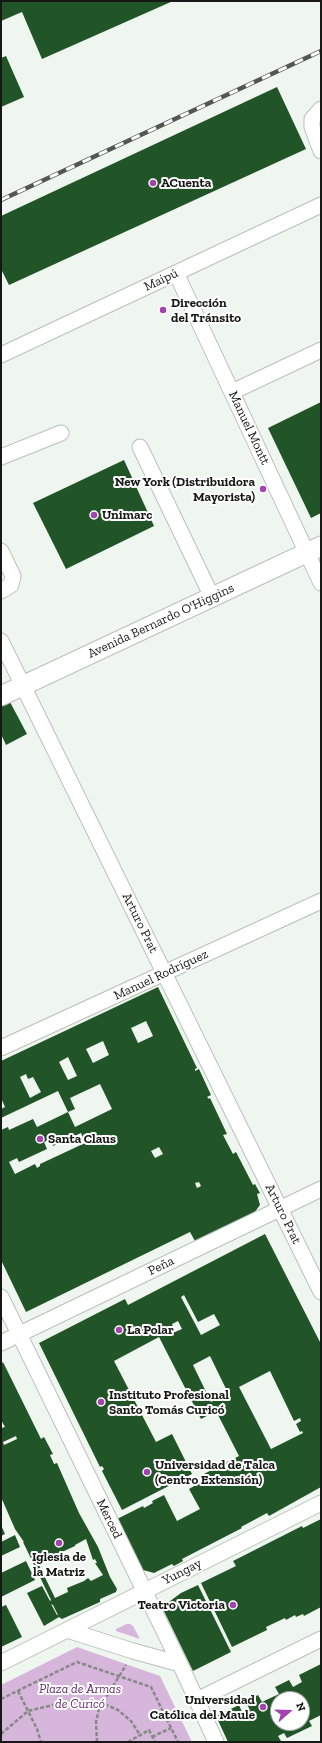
<!DOCTYPE html>
<meta charset="utf-8">
<style>
body{margin:0}
#map{position:relative;width:322px;height:1743px;overflow:hidden;background:#eff6ef;font-family:"Zilla Slab",serif}
canvas{display:block}
.frame{position:absolute;inset:0;border:2px solid #161816;pointer-events:none}
.north{position:absolute;left:270px;top:1691px;width:40px;height:40px;box-sizing:border-box;background:#fff;border:1px solid #a2a3a2;border-radius:50%;rotate:70deg;font-size:11px;font-weight:700;line-height:16px;text-align:center;color:#161816}
.north::after{content:'';display:block;margin:auto;width:14px;height:18px;background:#a144ae;clip-path:polygon(50% 0,100% 100%,50% 72%,0 100%)}
</style>
<div id="map">
<canvas width="322" height="1743"></canvas>
<div class="frame"></div>
<div class="north">N</div>
</div>
<script>
const ctx = document.querySelector('canvas').getContext('2d');
ctx.lineJoin = 'round';
function fill(path, color) {
  ctx.fillStyle = color;
  ctx.fill(path, 'evenodd');
}
function shape(rows) {
  const path = new Path2D();
  for (const r of rows) {
    path.moveTo(r[0], r[1]);
    for (let i = 2; i < r.length; i += 2) path.lineTo(r[i], r[i + 1]);
  }
  return path;
}
function trace(path, color, width, dash) {
  ctx.strokeStyle = color;
  ctx.lineWidth = width;
  ctx.lineCap = dash ? 'butt' : 'round';
  ctx.setLineDash(dash || []);
  ctx.stroke(path);
}
function write(font, color, halo, rows, align = 'center') {
  ctx.font = font + ' "Zilla Slab",serif';
  ctx.lineWidth = 4;
  ctx.setLineDash([]);
  ctx.textBaseline = 'middle';
  ctx.strokeStyle = halo;
  ctx.fillStyle = color;
  for (const [text, x, y, turn = 0] of rows) {
    ctx.save();
    ctx.translate(x, y);
    ctx.rotate((+turn || 0) * Math.PI / 180);
    ctx.textAlign = isNaN(turn) ? turn : align;
    if (halo) ctx.strokeText(text, 0, 0);
    ctx.fillText(text, 0, 0);
    ctx.restore();
  }
}
const green = shape([
 [127,1624,130,1624,133,1626,140,1639,116,1631,116,1629],
 [77,1647,160,1676,192,1742,1,1742,1,1685]
]);
const building = shape([
 [1,1,173,1,42,59,22,12,1,21],
 [6,56,24,97,1,107,1,58],
 [277,87,306,149,9,285,1,269,1,216],
 [321,402,321,513,311,518,268,428],
 [124,460,154,526,66,569,33,503],
 [2,699,10,702,27,734,6,745,1,734],
 [158,987,197,1068,195,1069,195,1071,199,1069,211,1095,207,1097,209,1099,210,1098,227,1134,223,1135,233,1154,236,1152,253,1185,255,1184,260,1193,257,1194,260,1205,254,1213,195,1241,190,1232,26,1312,1,1260,1,1130,8,1127,9,1130,33,1119,37,1127,68,1112,75,1127,112,1109,100,1084,70,1098,75,1109,68,1112,58,1091,1,1118,1,1109,5,1107,1,1098,1,1061],
 [146,1021,153,1036,138,1043,131,1028],
 [103,1041,109,1055,93,1063,86,1049],
 [68,1057,77,1076,68,1080,59,1062],
 [26,1074,28,1079,33,1077,41,1092,30,1098,20,1077],
 [81,1133,85,1143,40,1164,40,1166,37,1168,35,1164,15,1174,9,1162,17,1158,19,1162,47,1149,44,1142,50,1140,53,1146],
 [159,1147,163,1154,155,1158,151,1151],
 [199,1182,201,1186,197,1188,195,1183],
 [265,1234,321,1344,321,1487,269,1516,267,1513,241,1527,242,1528,182,1559,183,1561,174,1566,172,1564,154,1573,143,1570,117,1519,143,1506,144,1508,153,1503,152,1501,164,1495,177,1521,200,1509,189,1489,203,1481,200,1476,239,1456,216,1411,201,1419,159,1337,114,1361,156,1442,172,1434,192,1474,122,1510,102,1471,104,1469,102,1466,100,1467,39,1343,125,1299,128,1305],
 [184,1295,198,1322,214,1314,220,1325,201,1335,181,1297],
 [178,1321,182,1329,175,1332,172,1324],
 [210,1356,228,1393,211,1402,193,1365],
 [270,1371,294,1421,300,1418,301,1421,296,1424,300,1432,302,1431,303,1433,271,1449,239,1387],
 [3,1362,41,1439,44,1437,53,1454,50,1455,54,1464,57,1463,79,1513,98,1547,110,1577,117,1589,116,1592,100,1599,100,1602,62,1619,59,1617,44,1626,27,1593,42,1586,50,1601,51,1600,23,1542,24,1542,15,1529,1,1497,1,1428,5,1427,1,1420,1,1364],
 [16,1436,17,1439,4,1445,3,1442],
 [86,1539,93,1560,95,1559,97,1563,95,1563,103,1575,91,1581,88,1578,84,1581,67,1588,68,1592,55,1598,38,1563,75,1546,75,1545],
 [51,1604,53,1605,58,1615,57,1615],
 [321,1519,321,1607,304,1616,303,1614,296,1617,295,1615,286,1620,285,1618,266,1627,267,1630,232,1647,201,1583,236,1566,233,1561,302,1526,303,1528],
 [1,1525,5,1534,1,1536],
 [15,1535,20,1547,1,1556,1,1542],
 [26,1561,35,1580,1,1597,1,1573],
 [198,1585,231,1652,193,1671,162,1607,181,1593],
 [6,1605,22,1637,1,1647,1,1607],
 [321,1664,321,1715,309,1721,312,1726,287,1738,284,1733,278,1736,281,1741,279,1742,228,1742,216,1716,239,1705,242,1712,249,1708,245,1702,258,1695,262,1702,279,1694,275,1687,289,1680,293,1687,302,1682,299,1675],
 [278,1699,302,1699,302,1723,278,1723]
]);
const path = shape([
 [18,1691,37,1729,41,1742],
 [1,1699,77,1662,151,1687,178,1742],
 [1,1734,28,1711,74,1700,102,1703,118,1710,131,1721,140,1735],
 [152,1737,171,1728],
 [97,1742,96,1722,99,1709,126,1665],
 [128,1742,149,1730,155,1742]
]);
const minor = shape([
 [321,109,312,119,312,127,321,151],
 [176,273,321,583],
 [1,355,321,205],
 [232,392,321,350],
 [140,447,212,597],
 [1,457,61,433],
 [1,551,13,576,11,585,1,591],
 [1,641,321,1292],
 [1,1048,321,901],
 [1,1297,180,1664,216,1742],
 [1,1343,321,1189],
 [67,1630,133,1651,180,1664],
 [1,1663,321,1503],
 [197,1700,321,1639]
]);
const major = shape([
 [1,696,321,546]
]);
const rail = shape([
 [1,200,321,51]
]);
const markers = [
 [153,183,4,"#a144ae"],
 [163,310,4,"#a144ae"],
 [263,489,4,"#a144ae"],
 [94,515,4,"#a144ae"],
 [40,1139,4,"#a144ae"],
 [119,1330,4,"#a144ae"],
 [101,1402,4,"#a144ae"],
 [147,1472,4,"#a144ae"],
 [59,1543,4,"#a144ae"],
 [233,1605,4,"#a144ae"],
 [263,1707,4,"#a144ae"]
];
const poiNames = [
 ["ACuenta",161,183],
 ["Dirección",171,303],
 ["del Tránsito",171,318],
 ["New York (Distribuidora",255,482,"right"],
 ["Mayorista)",255,497,"right"],
 ["Unimarc",102,515],
 ["Santa Claus",48,1139],
 ["La Polar",127,1330],
 ["Instituto Profesional",109,1395],
 ["Santo Tomás Curicó",109,1410],
 ["Universidad de Talca",155,1465],
 ["(Centro Extensión)",155,1480],
 ["Iglesia de",59,1557,"center"],
 ["la Matriz",59,1572,"center"],
 ["Teatro Victoria",225,1605,"right"],
 ["Universidad",255,1700,"right"],
 ["Católica del Maule",255,1715,"right"]
];
const streetNames = [
 ["Maipú",161,280,-25],
 ["Manuel Montt",249,428,65],
 ["Avenida Bernardo O'Higgins",161,621,-25],
 ["Arturo Prat",140,923,64],
 ["Manuel Rodríguez",161,975,-25],
 ["Arturo Prat",283,1214,64],
 ["Peña",161,1266,-26],
 ["Merced",109,1519,64],
 ["Yungay",182,1572,-27]
];
const parkNames = [
 ["Plaza de Armas",80,1689],
 ["de Curicó",80,1704]
];
fill(green, '#d7b6dc');
fill(building, '#215527');
trace(minor, '#bac1ba', 17);
trace(major, '#bac1ba', 21);
trace(path, '#858a85', 2.5, [4, 2]);
trace(minor, '#fff', 15);
trace(major, '#fff', 19);
trace(rail, '#535653', 4.5);
trace(rail, '#fff', 3, [9]);
for (const [x, y, r, color] of markers) {
  const dot = new Path2D();
  dot.arc(x, y, r, 0, 2 * Math.PI);
  ctx.fillStyle = color;
  ctx.fill(dot);
  trace(dot, '#fff', 1.5);
}
write('bold 13px', '#161816', '#fff', poiNames, 'left');
write('13px', '#161816', '#fff', streetNames);
write('italic 13px', '#682e70', '#fff', parkNames);
</script>
